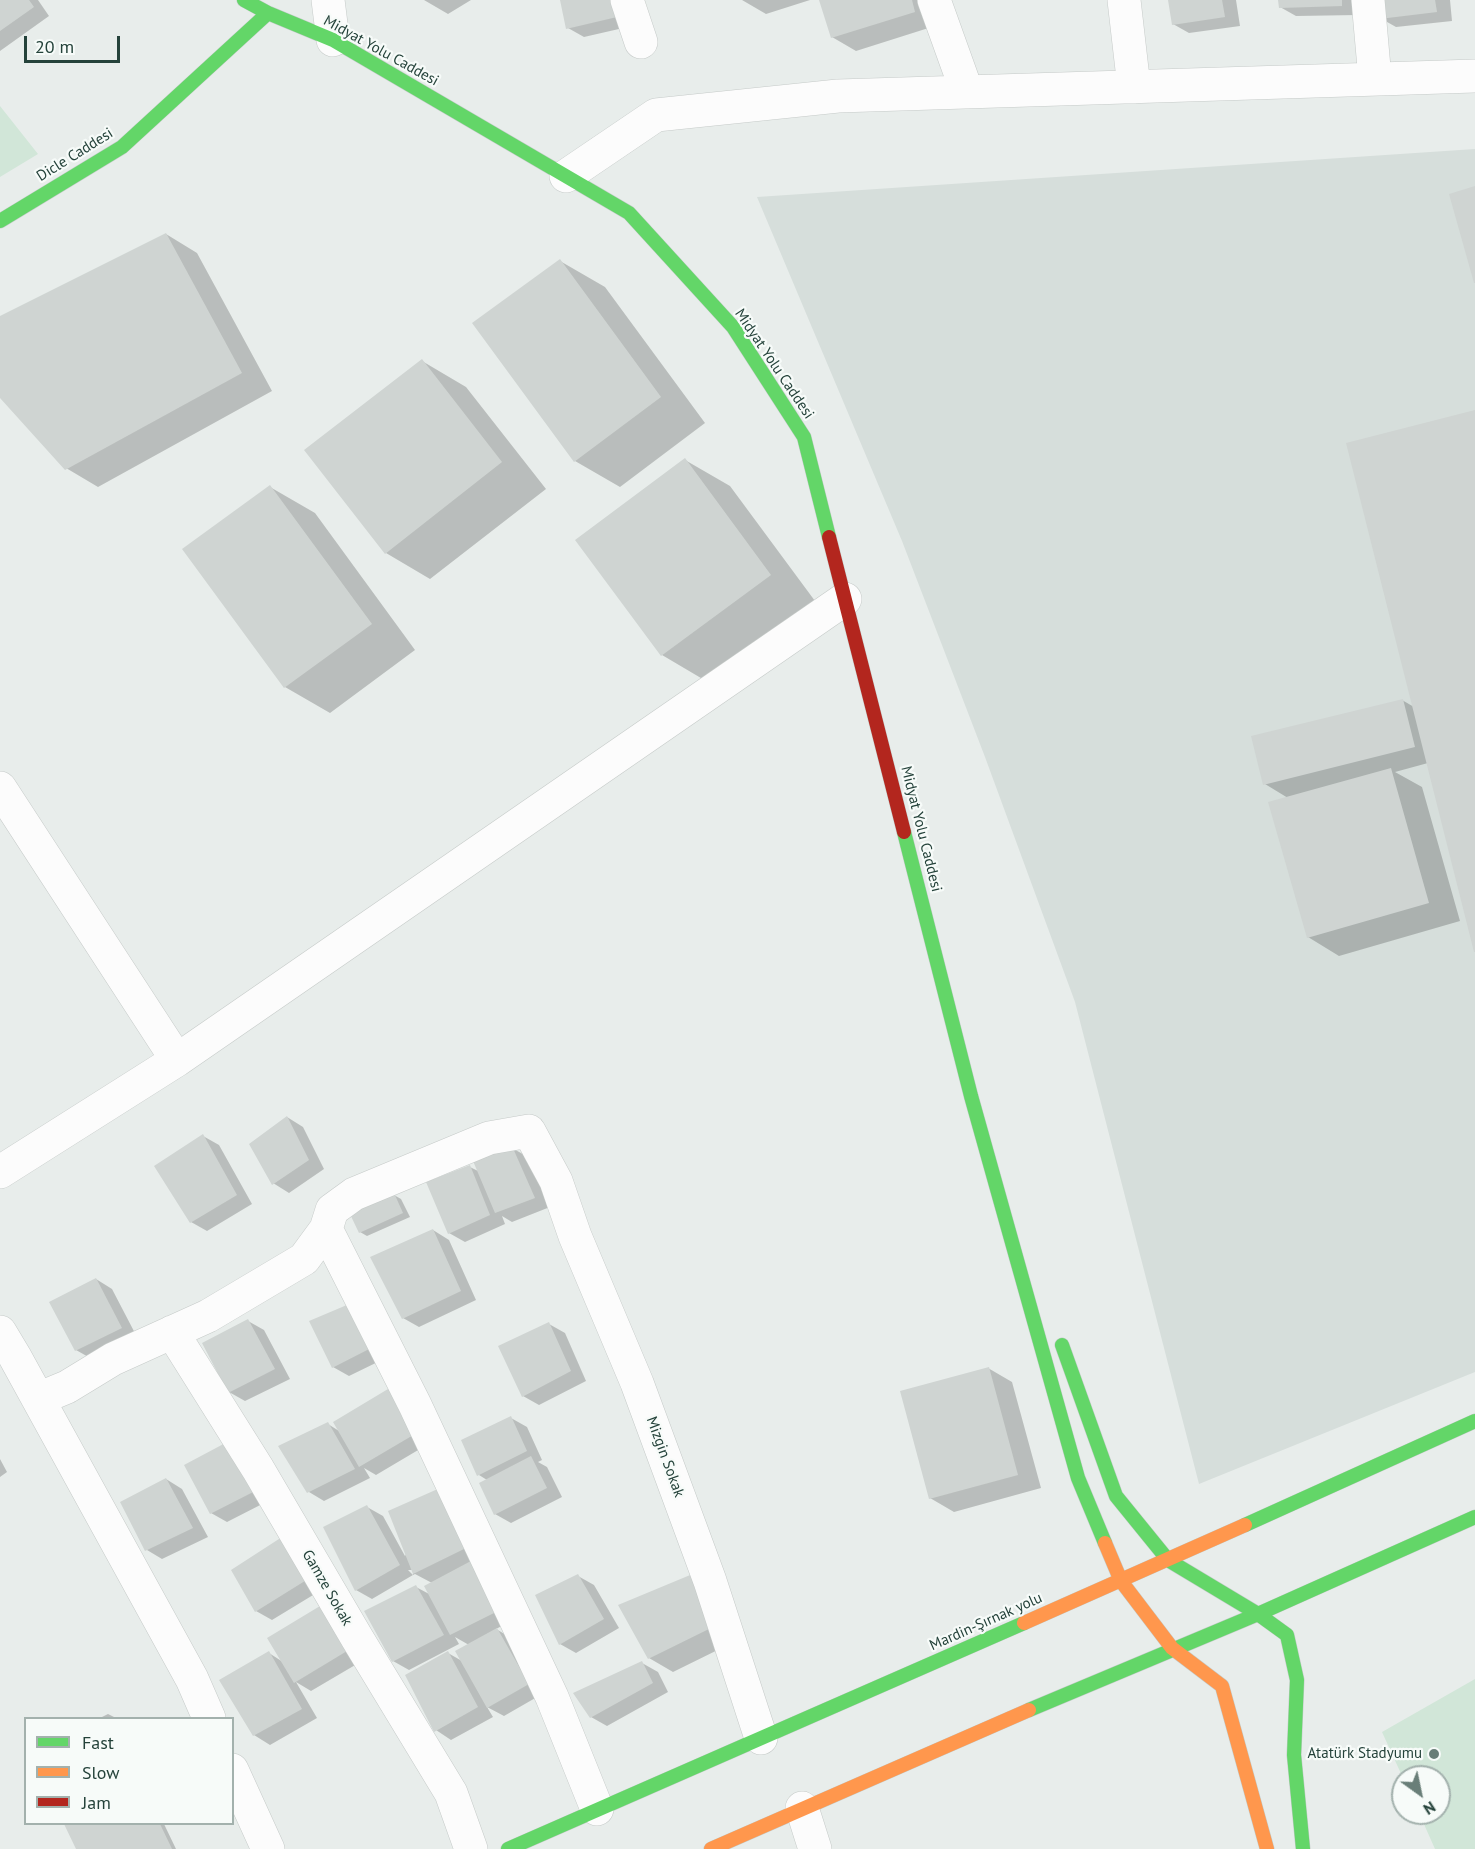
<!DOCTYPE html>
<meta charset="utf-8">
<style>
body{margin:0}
#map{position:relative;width:1475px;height:1849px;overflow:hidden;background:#e8edeb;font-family:"PT Sans",sans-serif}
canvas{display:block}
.legend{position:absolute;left:24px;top:1717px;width:210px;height:108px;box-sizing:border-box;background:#f7fbf9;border:2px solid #a3b1ad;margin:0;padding:8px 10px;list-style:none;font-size:18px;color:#24423a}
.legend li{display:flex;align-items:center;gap:12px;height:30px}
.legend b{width:30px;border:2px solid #a3b1ad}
.north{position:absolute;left:1391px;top:1765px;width:60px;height:60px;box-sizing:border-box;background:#f7fbf9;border:2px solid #a3b1ad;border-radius:50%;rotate:147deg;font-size:16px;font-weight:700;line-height:24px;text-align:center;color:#24423a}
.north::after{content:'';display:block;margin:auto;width:21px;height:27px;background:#697e78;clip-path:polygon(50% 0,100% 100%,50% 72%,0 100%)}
.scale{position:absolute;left:24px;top:36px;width:96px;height:27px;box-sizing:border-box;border:3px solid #24423a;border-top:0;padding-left:8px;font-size:18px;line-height:21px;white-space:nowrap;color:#24423a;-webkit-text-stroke:4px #f7fbf9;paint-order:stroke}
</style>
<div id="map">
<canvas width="1475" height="1849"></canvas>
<ul class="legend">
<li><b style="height:8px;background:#63d668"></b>Fast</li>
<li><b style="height:8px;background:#ff974d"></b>Slow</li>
<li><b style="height:8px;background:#b3261e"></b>Jam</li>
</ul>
<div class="north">N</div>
<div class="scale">20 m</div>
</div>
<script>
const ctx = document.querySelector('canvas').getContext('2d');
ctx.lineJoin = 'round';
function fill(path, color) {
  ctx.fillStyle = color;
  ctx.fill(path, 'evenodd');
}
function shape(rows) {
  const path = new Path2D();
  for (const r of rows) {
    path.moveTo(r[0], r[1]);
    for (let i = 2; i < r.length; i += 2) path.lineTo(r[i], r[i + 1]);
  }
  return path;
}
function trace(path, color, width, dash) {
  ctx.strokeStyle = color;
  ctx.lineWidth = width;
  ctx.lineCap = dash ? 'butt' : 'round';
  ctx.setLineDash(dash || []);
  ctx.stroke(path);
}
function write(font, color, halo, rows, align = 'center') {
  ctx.font = font + ' "PT Sans",sans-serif';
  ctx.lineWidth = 4.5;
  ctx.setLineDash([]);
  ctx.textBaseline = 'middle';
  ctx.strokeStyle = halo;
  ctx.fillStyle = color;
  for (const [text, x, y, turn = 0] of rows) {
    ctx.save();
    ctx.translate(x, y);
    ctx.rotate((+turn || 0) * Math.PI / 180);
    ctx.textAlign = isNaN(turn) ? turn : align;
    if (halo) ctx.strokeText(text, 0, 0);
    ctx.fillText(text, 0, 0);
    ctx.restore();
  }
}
const built = shape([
 [1475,149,1475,1372,1199,1484,1075,1002,985,757,902,541,757,197]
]);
const green = shape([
 [0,106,38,154,0,177],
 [1475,1679,1475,1849,1435,1849,1419,1813,1439,1813,1439,1777,1403,1778,1382,1732]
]);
const shadow = shape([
 [0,0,38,0,49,16,0,51],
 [424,0,471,0,448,14],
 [562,0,626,0,632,26,584,37,568,28],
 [742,0,810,0,766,14],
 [820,0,931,0,938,25,856,51,832,37],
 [1169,0,1236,0,1240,26,1189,33,1173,24],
 [1280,0,1357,0,1358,15,1296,16,1280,7],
 [1378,0,1450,0,1452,21,1396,27,1380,18],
 [166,234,197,253,272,391,98,487,66,468,0,396,0,318],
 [560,261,605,287,705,423,620,487,575,461],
 [422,361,466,387,546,489,430,579,386,553],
 [1475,412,1475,950,1428,763,1395,772,1422,787,1460,921,1339,956,1308,937,1288,798,1265,784,1402,700,1414,707],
 [685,460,730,486,815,601,706,681,662,655],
 [270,487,315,513,415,650,330,713,285,687,185,550],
 [287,1117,303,1127,324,1169,289,1193,273,1183],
 [203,1136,219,1145,252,1204,207,1231,191,1222],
 [512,1148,528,1157,550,1207,512,1222,502,1216,505,1224,465,1242,449,1233,470,1167,480,1172],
 [394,1195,401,1199,410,1217,367,1236,360,1232],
 [433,1230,449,1240,476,1300,419,1327,403,1318],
 [96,1279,112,1289,137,1337,92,1359,76,1350],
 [248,1321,264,1330,290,1379,245,1401,229,1392],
 [311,1322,388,1357,349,1376,333,1367],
 [549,1324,565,1333,586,1381,539,1405,523,1396],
 [988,1368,1012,1382,1041,1488,954,1512,930,1498],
 [393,1387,430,1443,376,1475,364,1468,370,1478,324,1501,309,1492,328,1424,339,1431],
 [511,1418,527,1427,542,1460,538,1462,547,1467,562,1497,511,1523,495,1514,487,1480,479,1475],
 [231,1442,272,1499,227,1522,211,1513],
 [0,1459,7,1472,0,1477],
 [166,1479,182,1489,208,1537,162,1559,147,1550],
 [440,1489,513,1620,496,1629,513,1639,544,1693,504,1716,487,1707,493,1717,451,1740,436,1730,448,1653,462,1661,469,1645,455,1637,459,1644,409,1670,393,1661,416,1587,431,1595,432,1583,415,1574,413,1575,413,1570,408,1570,413,1575,372,1599,356,1590,367,1507,383,1516,405,1556],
 [282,1539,323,1589,272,1620,256,1611],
 [695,1574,740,1639,673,1672,649,1658],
 [578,1576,594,1585,619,1628,576,1653,560,1644],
 [320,1608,362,1661,311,1691,296,1682,317,1718,270,1745,254,1735,269,1653,283,1662],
 [642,1663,658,1672,668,1692,607,1726,591,1717],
 [108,1714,116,1718,100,1718],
 [66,1824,164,1824,176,1849,78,1849]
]);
const building = shape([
 [0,0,29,0,34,7,0,31],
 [560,0,613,0,617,17,566,29],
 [819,0,912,0,915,12,831,38],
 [1168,0,1222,0,1225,17,1172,25],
 [1278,0,1342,0,1342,6,1279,8],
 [1377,0,1435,0,1437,12,1379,19],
 [1475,186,1475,283,1474,283,1449,194],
 [166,233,242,373,65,470,0,398,0,316],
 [560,259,661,397,574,462,472,323],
 [422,359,502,462,385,554,304,450],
 [1475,410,1475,952,1474,952,1346,443],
 [685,458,771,575,661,656,575,540],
 [270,485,372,624,284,688,182,549],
 [1403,699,1415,747,1263,785,1251,736],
 [1391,768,1429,903,1307,938,1268,802],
 [287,1116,309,1160,272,1185,249,1144],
 [203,1134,237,1195,190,1223,154,1166],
 [512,1146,535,1198,495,1213,473,1161],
 [470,1165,490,1215,448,1234,426,1182],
 [394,1193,403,1213,359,1233,349,1212],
 [433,1229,461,1291,402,1319,370,1257],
 [96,1278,122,1328,75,1351,49,1302],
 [354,1302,373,1347,332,1368,309,1321],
 [248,1319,275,1369,228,1393,202,1343],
 [549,1322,571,1371,522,1397,498,1346],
 [989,1367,1018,1475,929,1499,900,1391],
 [393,1386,415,1434,359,1467,333,1422],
 [511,1416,527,1451,477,1476,461,1440],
 [328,1422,355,1469,307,1493,278,1446],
 [231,1440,257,1490,210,1514,184,1465],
 [531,1456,547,1488,494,1515,479,1483],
 [166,1478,193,1528,145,1551,120,1502],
 [440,1488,466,1548,413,1574,388,1511],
 [367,1505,400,1565,355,1591,323,1527],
 [282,1537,308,1579,255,1612,231,1570],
 [471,1561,498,1611,450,1635,424,1586],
 [695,1573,717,1625,648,1659,618,1605],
 [578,1574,604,1619,559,1645,535,1595],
 [416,1585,444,1635,392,1662,364,1611],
 [320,1606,347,1651,294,1683,267,1638],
 [497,1628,529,1684,487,1708,455,1651],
 [269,1651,302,1709,253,1736,219,1680],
 [448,1651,478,1707,434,1732,405,1675],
 [642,1661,653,1683,590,1718,573,1693],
 [64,1824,160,1824,172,1849,76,1849]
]);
const street = shape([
 [328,0,333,40],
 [627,0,641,42],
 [934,0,967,92],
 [1124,0,1134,87],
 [1368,0,1375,79],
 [566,176,656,115,838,96,1475,76],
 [0,788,177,1060],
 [0,1172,177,1060,845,599],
 [326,1229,415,1405,552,1697,597,1809],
 [0,1332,15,1357,192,1679,209,1718],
 [172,1332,258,1469,357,1638,451,1793,471,1849],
 [38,1399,67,1387,113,1359,208,1316,304,1259,326,1229,332,1210,354,1194,489,1138,529,1131,556,1181,575,1236,637,1383,710,1581,761,1738],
 [232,1770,268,1849],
 [802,1808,815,1849]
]);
const fast = shape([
 [244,0,268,13,333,40,629,213,733,327,804,437,829,537],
 [0,221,122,147,268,13],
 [904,832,971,1096,1078,1478,1105,1543],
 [1062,1345,1116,1496,1168,1560,1258,1614,1287,1635,1297,1680,1294,1755,1303,1849],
 [1245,1525,1475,1421],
 [1029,1710,1258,1614,1475,1517],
 [508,1849,1024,1623]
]);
const slow = shape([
 [1105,1543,1121,1581,1172,1648,1222,1686,1267,1849],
 [1024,1623,1245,1525],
 [711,1849,1029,1710]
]);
const jam = shape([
 [829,537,904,832]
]);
const markers = [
 [1434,1754,6,"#697e78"]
];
const streetNames = [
 ["Midyat Yolu Caddesi",381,51,29],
 ["Dicle Caddesi",75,155,-32],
 ["Midyat Yolu Caddesi",774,364,56],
 ["Midyat Yolu Caddesi",921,829,76],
 ["Mizgin Sokak",665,1457,70],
 ["Gamze Sokak",327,1588,60],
 ["Mardin-Şırnak yolu",986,1622,-24]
];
const poiNames = [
 ["Atatürk Stadyumu",1422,1754]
];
fill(built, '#d6dedb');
fill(green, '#d1e6d8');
fill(shadow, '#0003');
fill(building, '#cfd4d2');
trace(street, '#c5cac8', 34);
trace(fast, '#c3cbc8', 15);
trace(slow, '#c3cbc8', 15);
trace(jam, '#c3cbc8', 15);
trace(street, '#fcfcfc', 33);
trace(fast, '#63d668', 14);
trace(slow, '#ff974d', 14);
trace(jam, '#b3261e', 14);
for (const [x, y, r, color] of markers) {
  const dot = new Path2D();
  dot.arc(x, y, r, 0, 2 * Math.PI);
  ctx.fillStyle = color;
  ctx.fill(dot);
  trace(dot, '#f7fbf9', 2);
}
write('15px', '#24423a', '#f7fbf9', streetNames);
write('15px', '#24423a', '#f7fbf9', poiNames, 'right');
</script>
